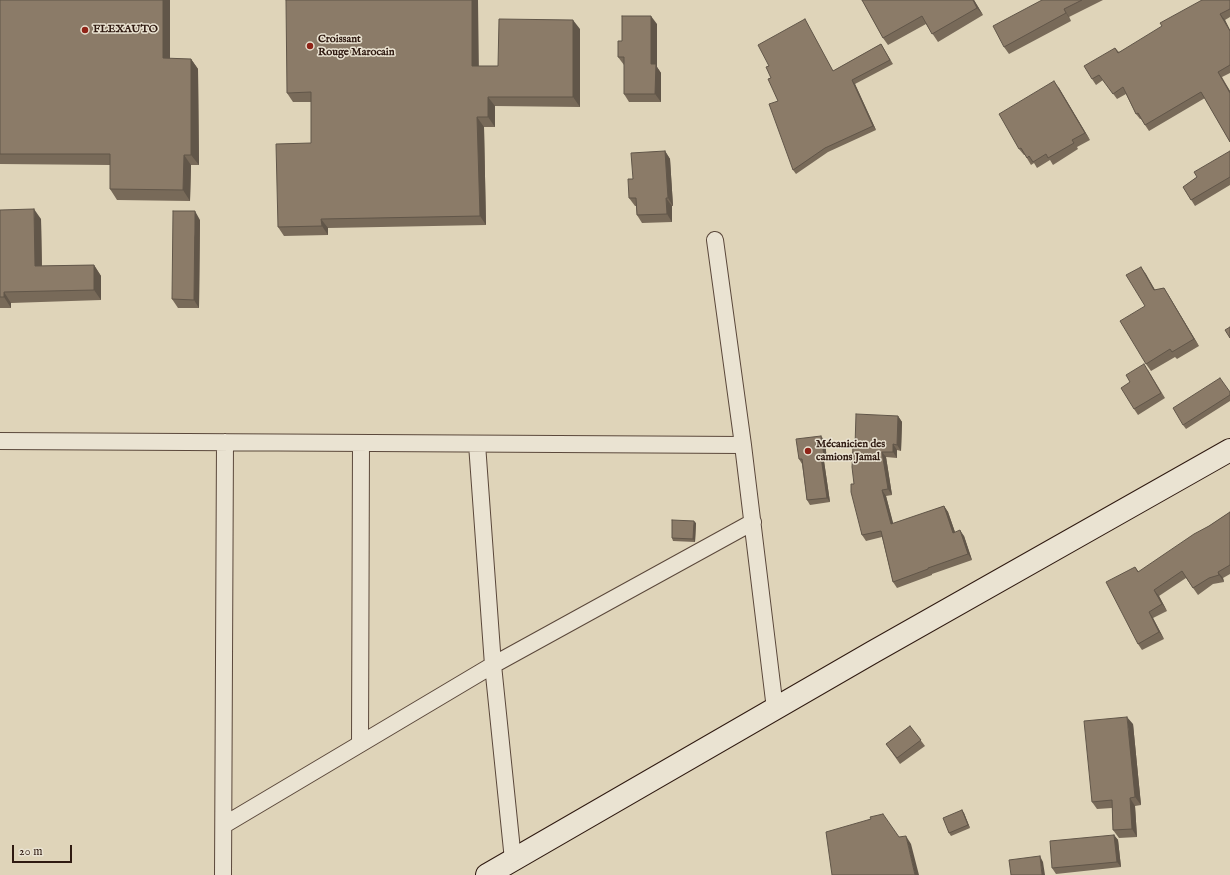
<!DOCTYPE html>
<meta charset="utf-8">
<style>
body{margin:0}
#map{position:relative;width:1230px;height:875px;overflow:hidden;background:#dfd4b9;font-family:"IM FELL English",serif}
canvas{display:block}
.scale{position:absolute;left:12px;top:845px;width:60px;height:18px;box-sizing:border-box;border:2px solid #2f1a11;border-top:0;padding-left:5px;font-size:12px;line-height:14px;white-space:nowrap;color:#2f1a11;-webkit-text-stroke:3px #eae3d2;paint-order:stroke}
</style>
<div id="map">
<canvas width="1230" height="875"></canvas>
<div class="scale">20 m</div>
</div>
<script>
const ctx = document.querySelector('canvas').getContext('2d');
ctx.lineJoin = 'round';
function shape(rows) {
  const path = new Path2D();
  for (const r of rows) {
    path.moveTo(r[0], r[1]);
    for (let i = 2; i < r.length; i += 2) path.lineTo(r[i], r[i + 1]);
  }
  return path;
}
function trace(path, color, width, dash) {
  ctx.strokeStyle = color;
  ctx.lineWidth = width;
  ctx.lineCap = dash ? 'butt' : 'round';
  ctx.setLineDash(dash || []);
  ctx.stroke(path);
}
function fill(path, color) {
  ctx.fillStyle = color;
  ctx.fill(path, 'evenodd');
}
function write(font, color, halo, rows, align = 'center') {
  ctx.font = font + ' "IM FELL English",serif';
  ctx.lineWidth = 3;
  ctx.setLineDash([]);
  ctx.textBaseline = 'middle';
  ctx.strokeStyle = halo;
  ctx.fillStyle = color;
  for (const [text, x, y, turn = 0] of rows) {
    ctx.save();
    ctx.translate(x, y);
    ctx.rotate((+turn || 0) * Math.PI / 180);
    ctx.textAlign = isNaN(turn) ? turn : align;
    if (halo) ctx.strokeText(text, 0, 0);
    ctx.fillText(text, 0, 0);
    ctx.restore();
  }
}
const street = shape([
 [715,240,743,445,775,709],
 [0,441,743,445],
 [477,444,493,665,513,860],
 [360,744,361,443],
 [224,825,493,665,753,522],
 [223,875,225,442]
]);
const secondary = shape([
 [487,875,873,652,1230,450]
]);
const wall = shape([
 [0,0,170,0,170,59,191,59,198,69,199,165,191,165,190,201,117,200,110,189,110,165,0,164],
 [862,0,974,0,983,15,938,42,926,24,888,45,883,38],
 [1042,0,1103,0,1069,17,1071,21,1009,54,1004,47],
 [1230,0,1230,17,1225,20,1230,30,1230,73,1222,77,1230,91,1230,142,1205,98,1149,131,1141,119,1140,119,1136,114,1126,94,1117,99,1103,80,1096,85,1092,79,1115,48,1119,52],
 [805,19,807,23,833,71,881,44,893,64,855,84,876,130,828,152,796,174,793,170,778,101,771,78,769,66],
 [657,24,657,67,661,73,661,102,629,102,624,94,624,65,618,57,622,41],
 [580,29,580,107,495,106,495,127,484,127,486,225,328,228,328,235,284,236,278,227,311,143,311,102,293,102,287,93,479,66,498,66],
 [1059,88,1090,140,1077,147,1078,149,1053,165,1050,160,1037,168,1034,163,1031,165,1025,155,1024,155,1019,149],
 [665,151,670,159,673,206,672,206,672,222,642,223,637,215,636,206,635,206,629,198,633,179],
 [1230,151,1230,185,1195,206,1183,187,1197,177],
 [0,210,41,219,42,266,94,265,101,276,101,300,11,303,11,308,0,308],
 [200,220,199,308,178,308,172,299],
 [1141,267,1155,290,1164,288,1169,296,1199,346,1177,359,1175,357,1151,371,1146,364,1145,306],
 [1148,370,1165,398,1138,415,1134,409,1130,382],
 [1230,392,1230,401,1186,429,1183,425],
 [898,416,902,422,901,451,897,450,897,458,886,457,892,495,886,496,893,524,944,506,948,512,955,532,964,536,972,560,932,574,932,575,897,588,893,582,882,537,866,541,862,535,854,484,855,446],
 [825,441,827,461,824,461,830,502,810,505,807,500,802,464,799,459],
 [1230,512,1230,574,1223,578,1224,582,1213,584,1198,595,1186,578,1159,596,1167,611,1153,618,1164,639,1142,650,1138,644,1135,567,1139,572],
 [696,523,695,542,673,541,672,538],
 [1133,724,1141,805,1135,806,1137,837,1119,838,1113,830,1112,808,1097,809,1092,802],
 [910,726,925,746,900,764,886,744],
 [962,810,964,813,970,828,951,836,949,833],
 [1114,835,1118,840,1121,867,1056,874,1052,868]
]);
const shadedWall = shape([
 [163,0,170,0,170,69,163,58],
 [472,0,478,0,479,76,472,66],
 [973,0,974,0,983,15,977,8],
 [1064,9,1069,17,1071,21,1066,13],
 [1220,14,1225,20,1230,30,1230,31],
 [651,16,657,24,657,67,661,73,661,102,655,94,651,64],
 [573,20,580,29,580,107,573,97],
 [191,59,198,69,199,165,191,155],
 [1218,72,1230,91,1230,93],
 [852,80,855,84,876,130,873,126],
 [1054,81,1059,88,1090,140,1085,133],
 [488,97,495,106,495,127,488,117],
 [477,117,484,127,486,225,480,216],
 [665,151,670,159,673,206,668,198],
 [184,155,191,165,190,201,183,190],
 [666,198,672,206,672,222,667,214],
 [34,209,41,219,42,277,35,266],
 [195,211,200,220,199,308,194,300],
 [321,219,328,228,328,235,322,226],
 [94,265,101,276,101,300,94,290],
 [1141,267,1146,274,1159,297,1154,290],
 [1164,288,1169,296,1199,346,1194,339],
 [4,292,11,303,11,308,4,297],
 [898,416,902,422,901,451,897,445],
 [821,436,825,441,827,461,824,456],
 [893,444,897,450,897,458,893,452],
 [882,452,886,457,892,495,888,489],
 [821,457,824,461,830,502,827,498],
 [882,490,886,496,895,530,891,524],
 [944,506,948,512,957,538,953,533],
 [694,521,696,523,695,542,693,539],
 [960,530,964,536,972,560,968,554],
 [1218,572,1223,578,1224,582,1219,575],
 [1154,590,1159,596,1167,611,1162,604],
 [1149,612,1153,618,1164,639,1159,632],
 [1127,717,1133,724,1141,805,1135,797],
 [1130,798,1135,806,1137,837,1132,829],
 [962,810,964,813,970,828,968,825],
 [1114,835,1118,840,1121,867,1117,862],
 [906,836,911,844,919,875,915,875],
 [1040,856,1043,862,1045,875,1042,875]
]);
const building = shape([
 [0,0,163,0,163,58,191,59,191,155,184,155,183,190,110,189,110,154,0,154,0,0],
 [286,0,472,0,472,66,498,66,499,19,573,20,573,97,488,97,488,117,477,117,480,216,321,219,322,226,278,227,276,144,311,143,311,92,287,93,286,0],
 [862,0,973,0,977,8,932,34,922,16,883,38,862,0],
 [1042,0,1082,0,1064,9,1066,13,1004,47,993,26,1042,0],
 [1202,0,1230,0,1230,9,1220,14,1230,31,1230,65,1218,72,1230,93,1230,142,1201,92,1145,125,1138,113,1136,114,1123,87,1113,94,1099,75,1092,79,1084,66,1115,48,1118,53,1162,26,1160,23,1202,0],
 [622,16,651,16,651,64,656,64,655,94,624,94,624,57,618,57,618,41,622,41,622,16],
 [805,19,833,71,881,44,890,60,852,80,873,126,825,148,793,170,769,104,778,101,768,79,771,78,766,67,769,66,758,45,805,19],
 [1054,81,1085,133,1072,140,1074,143,1048,158,1046,154,1033,162,1029,156,1027,158,1021,148,1019,149,999,114,1054,81],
 [665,151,668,198,666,198,667,214,637,215,636,198,629,198,628,179,633,179,631,153,665,151],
 [1230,151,1230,177,1191,200,1183,187,1197,177,1194,172,1230,151],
 [34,209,35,266,94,265,94,290,4,292,4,297,0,297,0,210,34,209],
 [173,211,195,211,194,300,172,299,173,211],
 [1141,267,1154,290,1164,288,1194,339,1172,352,1170,349,1146,364,1120,321,1145,306,1126,275,1141,267],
 [1230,327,1230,338,1225,330,1230,327],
 [1144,364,1161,393,1134,409,1121,388,1130,382,1126,375,1144,364],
 [1220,378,1230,392,1230,395,1183,425,1173,408,1220,378],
 [856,414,898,416,897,445,893,444,893,452,882,452,888,489,882,490,891,524,944,506,953,533,960,530,968,554,928,568,928,569,893,582,881,531,862,535,851,492,851,484,854,484,852,467,853,446,855,446,856,414],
 [821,436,824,456,821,457,827,498,807,500,802,459,799,459,796,439,821,436],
 [1230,512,1230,565,1218,572,1219,575,1209,578,1193,588,1182,571,1154,590,1162,604,1149,612,1159,632,1138,644,1106,582,1135,567,1138,572,1194,534,1209,526,1230,512],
 [672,520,694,521,693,539,672,538,672,520],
 [1127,717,1135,797,1130,798,1132,829,1113,830,1112,800,1092,802,1084,721,1127,717],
 [910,726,921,740,897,758,886,744,910,726],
 [962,810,968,825,949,833,943,818,962,810],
 [883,814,899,837,906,836,915,875,832,875,826,832,871,819,870,817,883,814],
 [1114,835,1117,862,1052,868,1050,841,1114,835],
 [1040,856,1042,875,1011,875,1009,860,1040,856]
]);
const markers = [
 [85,30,4,"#8f2418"],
 [310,46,4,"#8f2418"],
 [808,451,4,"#8f2418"]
];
const poiNames = [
 ["FLEXAUTO",93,30],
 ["Croissant",318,40],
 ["Rouge Marocain",318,53],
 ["Mécanicien des",816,445],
 ["camions Jamal",816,458]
];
trace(street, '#5b483b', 18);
trace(secondary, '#2f1a11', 24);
trace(street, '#eae3d2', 16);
trace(secondary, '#eae3d2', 22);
fill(wall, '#786a59');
fill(shadedWall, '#615649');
fill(building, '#8b7b68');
trace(building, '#615649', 1);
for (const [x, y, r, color] of markers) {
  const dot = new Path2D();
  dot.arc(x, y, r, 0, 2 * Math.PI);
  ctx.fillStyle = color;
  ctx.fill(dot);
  trace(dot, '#eae3d2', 1.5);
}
write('bold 11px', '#2f1a11', '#eae3d2', poiNames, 'left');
</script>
